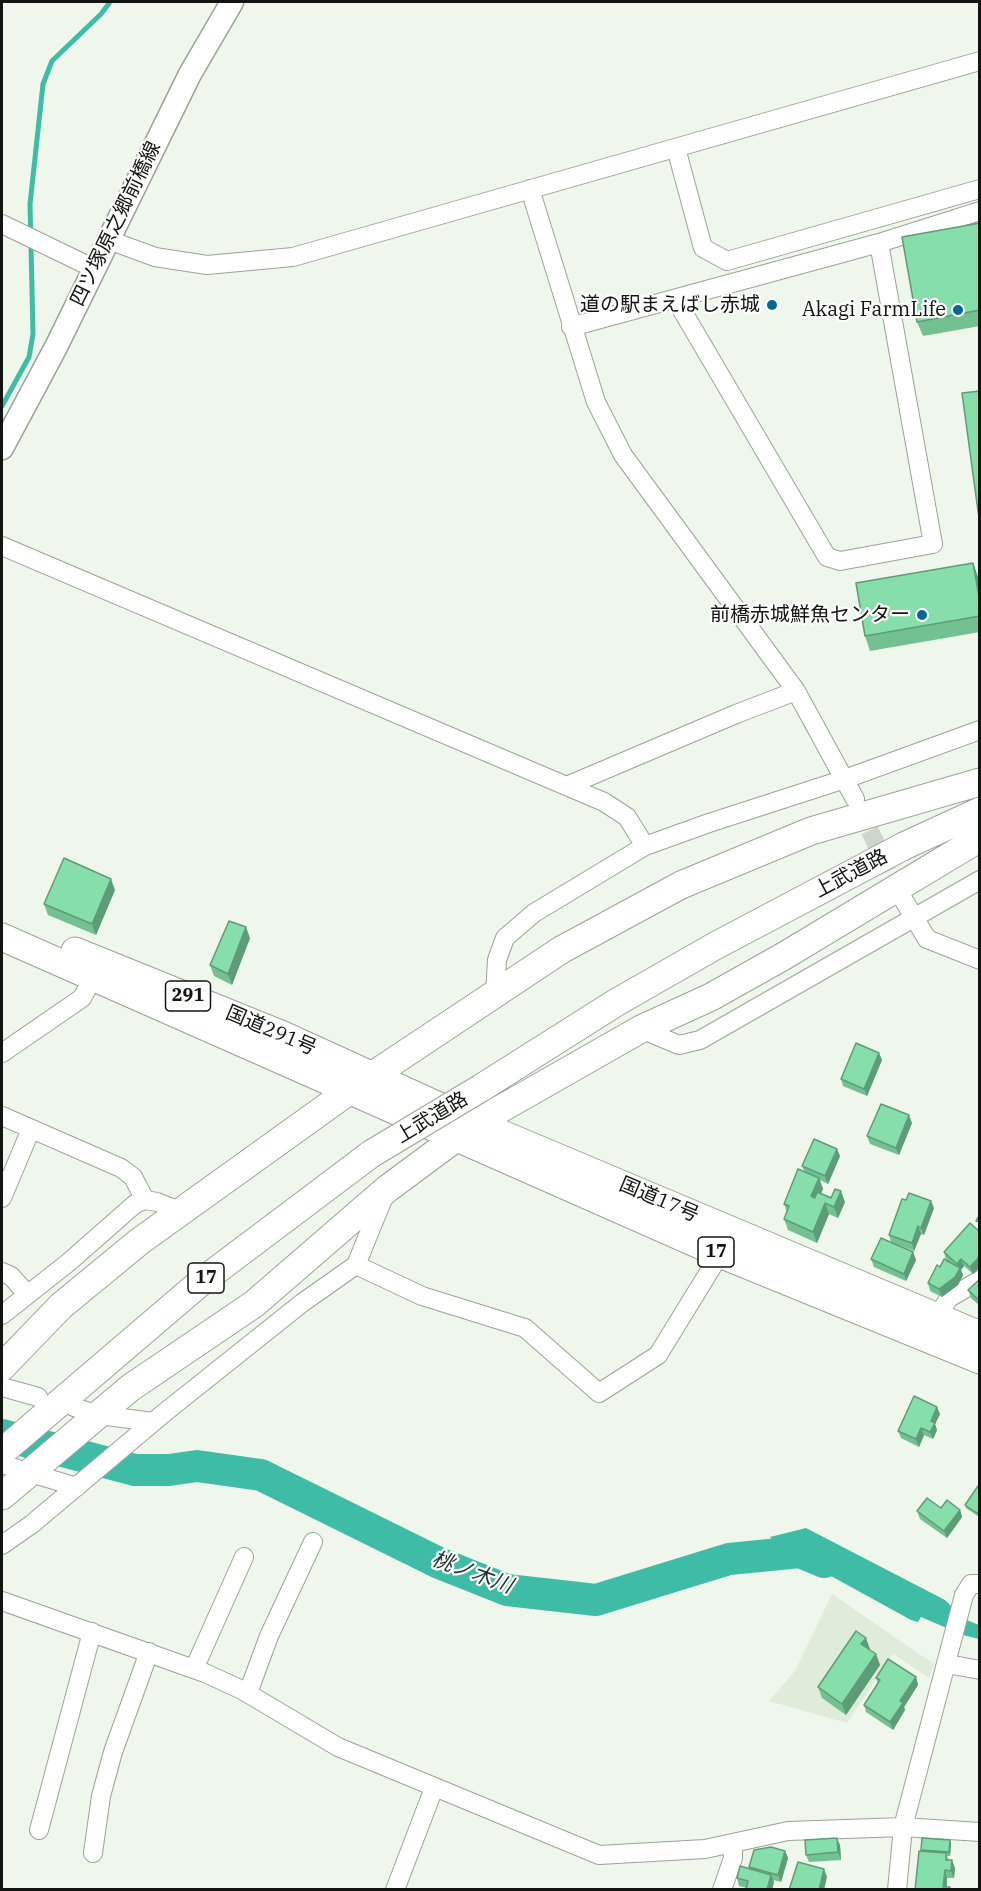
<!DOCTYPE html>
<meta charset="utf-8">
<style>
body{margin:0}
#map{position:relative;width:981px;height:1891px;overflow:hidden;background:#eff7ec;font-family:"IBM Plex Serif",serif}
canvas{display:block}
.frame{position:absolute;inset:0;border:3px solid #111410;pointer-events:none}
</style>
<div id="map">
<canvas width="981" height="1891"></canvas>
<div class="frame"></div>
</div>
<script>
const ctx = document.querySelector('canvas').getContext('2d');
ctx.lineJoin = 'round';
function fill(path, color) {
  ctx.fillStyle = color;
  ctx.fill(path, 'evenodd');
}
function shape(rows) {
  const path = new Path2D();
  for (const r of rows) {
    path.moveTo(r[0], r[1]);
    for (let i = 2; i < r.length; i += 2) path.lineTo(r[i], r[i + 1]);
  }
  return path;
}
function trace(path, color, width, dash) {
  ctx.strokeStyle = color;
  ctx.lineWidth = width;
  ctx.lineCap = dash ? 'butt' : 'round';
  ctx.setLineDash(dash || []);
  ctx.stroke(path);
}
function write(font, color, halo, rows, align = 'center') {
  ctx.font = font + ' "IBM Plex Serif","Noto Sans JP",serif';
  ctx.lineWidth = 4.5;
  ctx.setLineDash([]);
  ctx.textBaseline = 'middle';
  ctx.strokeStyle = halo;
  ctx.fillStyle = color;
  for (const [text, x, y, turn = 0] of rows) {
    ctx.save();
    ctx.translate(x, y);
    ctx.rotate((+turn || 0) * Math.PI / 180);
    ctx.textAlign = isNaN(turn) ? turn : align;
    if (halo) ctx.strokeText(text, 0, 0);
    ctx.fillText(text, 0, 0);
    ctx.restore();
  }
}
const built = shape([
 [832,1594,934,1664,929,1678,893,1654,847,1723,769,1701,795,1671]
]);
const water = shape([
 [806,1528,945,1600,964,1619,979,1625,979,1639,963,1635,921,1617,918,1622,911,1620,831,1576,796,1566,770,1537]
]);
const stream = shape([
 [2,406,29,357,33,334,30,204,43,84,52,61,101,14,110,2]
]);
const river = shape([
 [2,1435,135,1470,169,1470,197,1466,261,1475,439,1563,507,1590,596,1600,729,1559,800,1552,824,1562]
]);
const minorTunnel = shape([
 [858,806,902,898]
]);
const minor = shape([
 [676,148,703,248,727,261,980,189],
 [530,189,596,402,623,455,796,691,855,799],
 [2,224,95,269],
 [109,240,155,257,207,265,293,257,980,61],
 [676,300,827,557,840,561,933,544,879,243],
 [571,327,879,243,980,211],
 [2,546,604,802,627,817,645,846],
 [569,785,736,714,796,691],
 [903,899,927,939,980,960],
 [495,994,497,960,505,938,534,913,645,846,709,823,845,779,980,730],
 [641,1029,679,1045,700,1040,980,880],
 [2,1053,82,998,93,978],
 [2,1116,121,1168,133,1177,145,1200],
 [2,1198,31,1129],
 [356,1265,422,1296,525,1328,599,1393,658,1355,720,1254],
 [2,1272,11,1276,27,1294],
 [2,1315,69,1262,135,1204,145,1200,157,1202,182,1212],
 [937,1317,949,1298,980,1280],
 [2,1387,38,1397],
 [74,1407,92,1413],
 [107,1416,153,1422],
 [5,1465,18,1469],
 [37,1475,77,1487],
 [2,1545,32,1524,164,1413,302,1303,356,1265,385,1194],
 [2,1601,205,1673,242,1690,338,1747,599,1855,705,1849,788,1831,903,1827,980,1832],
 [947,1664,980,1670],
 [194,1669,244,1557],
 [248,1693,269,1636,313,1542],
 [39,1830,92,1632],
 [93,1853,101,1796,113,1752,149,1652],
 [395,1890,434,1788],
 [722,1890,733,1858,733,1843],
 [897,1890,903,1827,964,1595,971,1584,980,1584]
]);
const major = shape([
 [2,448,56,347,190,74,232,2]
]);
const highway = shape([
 [2,937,720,1254,980,1360],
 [75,951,283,1035,476,1123,980,1335],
 [481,1088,617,1002,715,946,904,846,980,811],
 [2,1367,61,1306,140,1241,349,1091,561,950,681,885,811,831,980,782],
 [2,1452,201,1282,371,1154],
 [2,1496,130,1388,254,1304,387,1189,476,1123,641,1029,711,997,784,956,980,838]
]);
const highwayBridge = shape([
 [371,1154,481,1088]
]);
const wall = shape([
 [980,223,980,326,923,336,917,322],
 [973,563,978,577,980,584,980,632,870,651,865,636],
 [115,890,96,935,48,915,44,904],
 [250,938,232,985,214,976,210,965],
 [882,1060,867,1096,843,1086,841,1079],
 [912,1123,899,1155,870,1144,867,1136],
 [840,1156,828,1184,820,1180,823,1189,821,1193,845,1202,838,1218,829,1214,817,1243,788,1230,784,1219,787,1212,784,1204,804,1171,802,1166],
 [934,1208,924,1235,921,1234,914,1251,891,1242,889,1235],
 [980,1232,980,1267,973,1274,964,1266,961,1270,963,1275,958,1285,942,1297,930,1291,928,1283,940,1267,948,1262,946,1260,944,1252],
 [913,1252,916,1260,906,1281,874,1267,871,1259],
 [980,1279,980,1306,971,1298,968,1290],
 [940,1414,935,1424,937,1430,933,1439,924,1435,919,1447,901,1438,898,1431],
 [980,1487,980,1516,979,1517,966,1508,965,1505],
 [941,1508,960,1510,962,1517,947,1538,920,1519,917,1511],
 [870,1649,870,1650,876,1654,880,1665,846,1715,822,1698,818,1687],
 [916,1677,918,1685,904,1707,905,1710,893,1730,866,1712,864,1705,878,1684,876,1678],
 [950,1840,951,1844,950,1856,947,1856,949,1860,955,1868,954,1878,947,1878,947,1887,915,1890,921,1850],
 [840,1845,841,1860,809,1862,806,1855],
 [785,1851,788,1858,781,1882,773,1880,774,1882,772,1890,746,1890,747,1888,739,1886,737,1878,750,1869,749,1867]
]);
const shadedWall = shape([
 [973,563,978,577,980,584,980,602],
 [111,879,115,890,96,935,92,924],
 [246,927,250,938,232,985,228,974],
 [879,1053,882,1060,867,1096,864,1089],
 [909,1115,912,1123,899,1155,896,1148],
 [837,1149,840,1156,828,1184,825,1176],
 [819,1178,823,1189,815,1207,811,1196],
 [841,1191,845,1202,838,1218,834,1207],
 [931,1201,934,1208,924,1235,921,1228],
 [825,1203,829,1214,817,1243,813,1232],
 [918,1226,921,1234,914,1251,912,1243],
 [913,1252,916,1260,906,1281,904,1274],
 [980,1256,980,1267,973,1274,970,1267],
 [961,1259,964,1266,961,1270,963,1275,958,1285,942,1297,939,1289,959,1270,957,1264],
 [937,1407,940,1414,935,1424,937,1430,933,1439,930,1432,931,1421],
 [921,1428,924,1435,919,1447,916,1439],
 [960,1510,962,1517,947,1538,944,1531],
 [866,1638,870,1649,866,1655,861,1644],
 [876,1654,880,1665,846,1715,842,1704],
 [916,1677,918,1685,904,1707,905,1710,893,1730,890,1722,900,1701],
 [837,1838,840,1845,841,1860,838,1852],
 [950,1840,951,1844,950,1856,949,1852],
 [785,1851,788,1858,781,1882,778,1875],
 [952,1860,955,1868,954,1878,951,1871],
 [824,1869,827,1877,824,1890,819,1890],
 [945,1870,947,1878,946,1890,943,1887],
 [771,1875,774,1882,772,1890,767,1890]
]);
const building = shape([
 [980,223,980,310,917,322,902,237,980,223],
 [980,391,980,526,962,393,980,391],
 [973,563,980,602,980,616,865,636,856,583,973,563],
 [64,858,111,879,92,924,44,904,64,858],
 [229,921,246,927,228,974,210,965,229,921],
 [856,1043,879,1053,864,1089,841,1079,856,1043],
 [881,1104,909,1115,896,1148,867,1136,881,1104],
 [814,1139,837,1149,825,1176,802,1166,814,1139],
 [798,1169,819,1178,811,1196,815,1198,817,1192,831,1198,835,1189,841,1191,834,1207,825,1203,813,1232,784,1219,789,1206,784,1204,798,1169],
 [909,1193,931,1201,921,1228,918,1226,912,1243,889,1235,902,1199,906,1200,909,1193],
 [980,1214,980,1222,976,1221,980,1214],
 [970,1223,980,1232,980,1256,970,1267,961,1259,957,1264,944,1252,970,1223],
 [881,1238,913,1252,904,1274,871,1259,881,1238],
 [944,1259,960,1268,955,1277,939,1289,928,1283,937,1265,940,1267,944,1259],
 [980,1279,980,1301,968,1290,980,1279],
 [914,1396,937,1407,931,1421,935,1423,930,1432,921,1428,916,1439,898,1431,914,1396],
 [978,1486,980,1487,980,1510,977,1513,965,1505,978,1486],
 [927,1498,941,1508,947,1500,960,1510,944,1531,917,1511,927,1498],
 [856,1631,866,1638,861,1644,876,1654,842,1704,818,1687,856,1631],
 [888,1659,916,1677,900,1701,903,1703,890,1722,864,1705,880,1680,876,1678,888,1659],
 [837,1838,838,1852,806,1855,805,1840,837,1838],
 [922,1838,950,1840,949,1852,921,1850,922,1838],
 [771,1847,785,1851,778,1875,749,1867,754,1850,771,1847],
 [919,1851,946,1853,946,1860,952,1860,951,1871,945,1870,943,1887,950,1887,950,1890,915,1890,919,1851],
 [798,1862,824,1869,819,1890,789,1890,798,1862],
 [740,1866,771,1875,767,1890,746,1890,748,1881,737,1878,740,1866]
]);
const markers = [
 [772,305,6,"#076696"],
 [958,310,6,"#076696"],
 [922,615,6,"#076696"]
];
const shields = [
 [188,996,45],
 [716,1252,36],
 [206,1278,36]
];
const shieldNames = [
 ["291",188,996],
 ["17",716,1252],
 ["17",206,1278]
];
const streetNames = [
 ["四ツ塚原之郷前橋線",116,224,-64],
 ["上武道路",851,874,-28],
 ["国道291号",271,1031,23],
 ["上武道路",432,1118,-31],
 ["国道17号",659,1200,23]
];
const poiNames = [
 ["道の駅まえばし赤城",760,305],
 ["Akagi FarmLife",946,310],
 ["前橋赤城鮮魚センター",910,615]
];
const waterNames = [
 ["桃ノ木川",472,1573,20]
];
fill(built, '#dfecda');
fill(water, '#3fbca5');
trace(stream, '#3fbca5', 5);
trace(river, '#3fbca5', 32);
trace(minorTunnel, '#ced5cb', 18, [18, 9]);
trace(minor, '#9ba398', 20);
trace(major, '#9ba398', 25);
trace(highway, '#9ba398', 29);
trace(minor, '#fff', 18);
trace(major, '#fff', 22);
trace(highway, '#fff', 27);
trace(highwayBridge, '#9ba398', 29, []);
trace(highwayBridge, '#fff', 27);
fill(wall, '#73c093');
fill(shadedWall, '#5e9c78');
fill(building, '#86dfab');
trace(building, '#5e9c78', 1.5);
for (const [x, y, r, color] of markers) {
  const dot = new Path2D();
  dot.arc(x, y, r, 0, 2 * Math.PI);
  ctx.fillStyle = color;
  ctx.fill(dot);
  trace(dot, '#fff', 2);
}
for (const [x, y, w] of shields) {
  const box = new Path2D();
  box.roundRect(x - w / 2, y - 15, w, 30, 4.5);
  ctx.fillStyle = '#fff';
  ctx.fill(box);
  trace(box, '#111410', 1.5);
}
write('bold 18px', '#111410', null, shieldNames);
write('20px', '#111410', '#fff', streetNames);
write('20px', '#111410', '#fff', poiNames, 'right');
write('italic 21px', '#1d332e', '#fff', waterNames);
</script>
